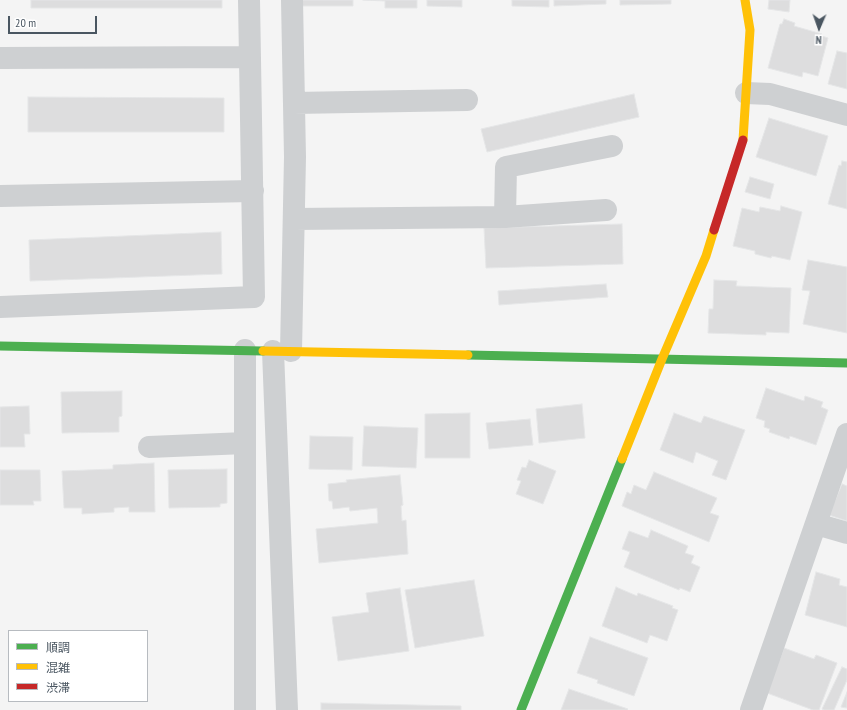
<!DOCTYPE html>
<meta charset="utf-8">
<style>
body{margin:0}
#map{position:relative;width:847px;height:710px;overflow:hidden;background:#f4f4f4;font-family:"PT Sans Narrow","Noto Sans JP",sans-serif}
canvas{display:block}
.legend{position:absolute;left:8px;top:630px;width:140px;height:72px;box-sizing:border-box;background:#fff;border:1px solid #b7bbc0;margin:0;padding:5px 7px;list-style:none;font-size:12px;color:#4a5661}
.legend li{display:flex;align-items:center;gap:8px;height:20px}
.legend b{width:20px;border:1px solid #b7bbc0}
.north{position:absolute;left:799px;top:8px;width:40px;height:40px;-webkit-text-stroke:3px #fff;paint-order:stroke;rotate:182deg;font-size:11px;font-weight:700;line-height:16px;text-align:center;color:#4a5661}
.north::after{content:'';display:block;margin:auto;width:14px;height:18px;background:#4a5661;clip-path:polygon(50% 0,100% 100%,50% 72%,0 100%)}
.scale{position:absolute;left:8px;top:16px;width:89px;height:18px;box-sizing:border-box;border:2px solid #4a5661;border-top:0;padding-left:5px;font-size:12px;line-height:14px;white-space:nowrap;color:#4a5661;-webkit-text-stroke:3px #fff;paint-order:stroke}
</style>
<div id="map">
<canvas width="847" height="710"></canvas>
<ul class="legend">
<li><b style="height:5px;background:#4caf50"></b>順調</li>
<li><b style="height:5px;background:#ffc107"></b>混雑</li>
<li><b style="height:5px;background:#c62828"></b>渋滞</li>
</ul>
<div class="north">N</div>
<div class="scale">20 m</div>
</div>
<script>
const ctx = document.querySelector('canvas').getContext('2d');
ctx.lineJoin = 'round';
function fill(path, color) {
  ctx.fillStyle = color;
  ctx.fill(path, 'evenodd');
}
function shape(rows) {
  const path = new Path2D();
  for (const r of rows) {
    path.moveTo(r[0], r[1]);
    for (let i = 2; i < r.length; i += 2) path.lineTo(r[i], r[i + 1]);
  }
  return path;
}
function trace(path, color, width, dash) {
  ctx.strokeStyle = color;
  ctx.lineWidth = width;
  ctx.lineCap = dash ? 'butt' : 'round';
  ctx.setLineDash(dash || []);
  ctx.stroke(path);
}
const building = shape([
 [31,0,222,0,222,8,31,8,31,0],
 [299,0,353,0,353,6,300,6,299,0],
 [363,0,417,0,417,8,385,8,385,1,363,0],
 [427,0,462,0,462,7,427,6,427,0],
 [512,0,549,0,549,7,512,6,512,0],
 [554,0,606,0,606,4,554,6,554,0],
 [620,0,671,0,671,4,620,5,620,0],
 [769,0,790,0,789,12,768,9,769,0],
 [784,19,795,23,794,26,822,34,822,36,828,38,818,76,803,72,802,77,768,68,780,24,782,24,784,19],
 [837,51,847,53,847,89,828,84,837,51],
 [634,94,639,117,487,152,481,129,634,94],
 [28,97,224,98,224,132,28,132,28,97],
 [769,118,828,136,816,176,756,157,769,118],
 [842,161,847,162,847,209,828,204,839,165,841,166,842,161],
 [750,177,774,184,770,199,745,192,750,177],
 [781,206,802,212,790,260,772,256,771,258,755,254,755,251,733,246,742,208,759,212,760,207,780,211,781,206],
 [622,224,623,264,486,268,484,228,622,224],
 [221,232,222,274,30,281,29,240,221,232],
 [808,260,847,267,847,333,803,324,810,291,802,290,808,260],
 [714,280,737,281,736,286,791,288,789,333,766,332,766,335,708,333,709,309,713,309,714,280],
 [606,284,608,297,499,305,498,291,606,284],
 [766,388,804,401,805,396,823,402,821,407,828,410,816,445,790,436,789,439,769,432,770,429,764,427,765,421,756,418,766,388],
 [122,391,122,416,119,417,119,432,62,433,61,392,122,391],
 [582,404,585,438,539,443,536,409,582,404],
 [29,406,30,434,24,434,25,447,0,447,0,407,29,406],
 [470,413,470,458,425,458,425,414,470,413],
 [674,413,701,423,704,416,745,430,726,480,712,475,718,461,696,452,693,463,660,450,674,413],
 [530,419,533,445,489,449,486,423,530,419],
 [364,426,418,428,416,468,362,466,364,426],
 [310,436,353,437,352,470,309,469,310,436],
 [529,460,556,471,543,504,516,494,521,481,517,480,522,467,526,468,529,460],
 [154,463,155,512,129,512,129,507,114,508,114,512,82,514,82,508,64,508,62,471,113,469,113,465,154,463],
 [227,469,227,503,220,504,220,507,169,508,168,470,227,469],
 [0,470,40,470,41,501,33,501,34,505,0,505,0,470],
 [654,472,717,498,710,513,719,516,709,542,622,506,627,492,631,494,634,485,646,490,654,472],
 [400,475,403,505,401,506,402,521,406,520,408,554,319,563,316,529,378,523,377,508,350,511,349,507,333,509,332,501,329,501,328,484,347,482,346,480,400,475],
 [842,484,847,486,847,521,829,515,842,484],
 [651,530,688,546,685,553,694,556,691,563,700,567,690,592,680,588,679,590,624,567,630,552,622,549,629,531,648,538,651,530],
 [816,572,840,579,839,585,847,587,847,627,805,615,816,572],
 [474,580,484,636,415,648,405,590,474,580],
 [616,587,637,596,638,593,673,606,672,608,678,610,667,641,650,635,647,643,602,626,616,587],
 [400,588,409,651,338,661,332,617,369,612,366,593,400,588],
 [590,637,648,658,634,696,597,683,598,680,577,673,590,637],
 [784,648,814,659,816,655,837,663,819,710,813,710,767,693,784,648],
 [842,667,847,669,847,680,834,710,824,710,822,709,842,667],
 [569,689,628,709,627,710,561,710,569,689],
 [847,692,847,708,841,707,847,692],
 [321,703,461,706,461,710,321,710,321,703]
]);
const street = shape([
 [0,58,250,57],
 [746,93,770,94,847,115],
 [294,103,467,100],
 [0,196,253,191],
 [505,217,506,167,612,146],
 [294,219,505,217,606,210],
 [0,307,254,297,249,0],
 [245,350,245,710],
 [273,351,287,710],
 [291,351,295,157,292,0],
 [149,447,245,443],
 [816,524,847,533],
 [751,710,847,434]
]);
const fast = shape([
 [0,346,263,351],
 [468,355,847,363],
 [521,710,622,459]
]);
const slow = shape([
 [743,140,750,30,745,0],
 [263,351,468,355],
 [622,459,662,359,706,256,714,230]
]);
const jam = shape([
 [714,230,743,140]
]);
fill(building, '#ddddde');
trace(building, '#e5e6e7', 1);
trace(street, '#ced0d2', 22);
trace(fast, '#4caf50', 9);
trace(slow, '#ffc107', 9);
trace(jam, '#c62828', 9);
</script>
